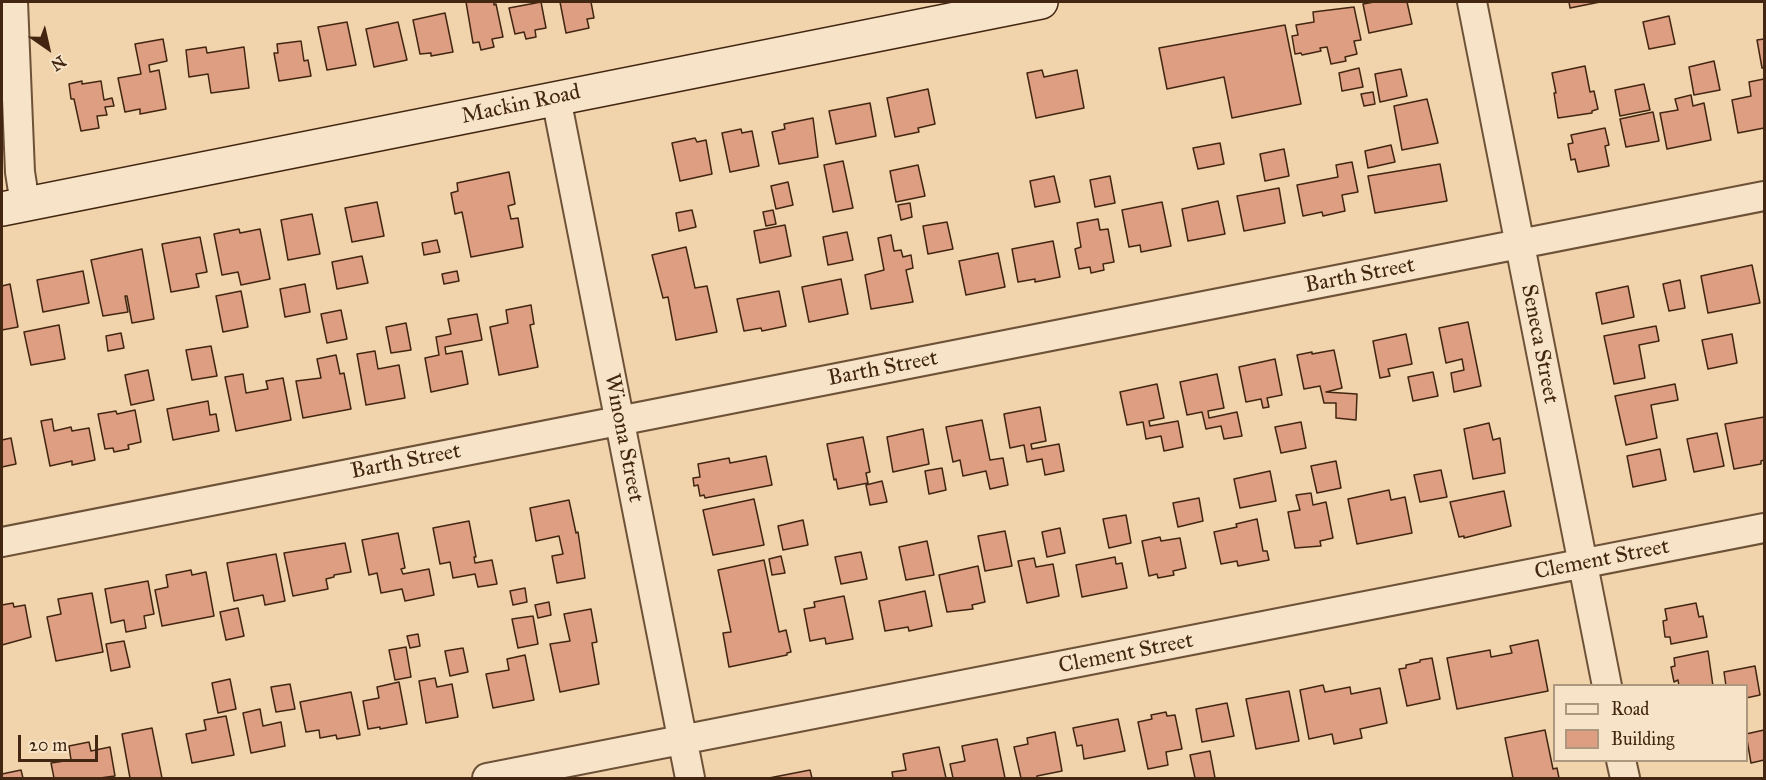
<!DOCTYPE html>
<style>
body{margin:0}
#map{position:relative;width:1766px;height:780px;overflow:hidden;background:#f1d4ab;font-family:"IM FELL Great Primer",serif}
canvas{display:block}
.frame{position:absolute;inset:0;border:3px solid #422611;pointer-events:none}
.legend{position:absolute;left:1553px;top:684px;width:195px;height:78px;box-sizing:border-box;background:#f6e3c8;border:2px solid #ae977f;margin:0;padding:8px 10px;list-style:none;font-size:18px;color:#422611}
.legend li{display:flex;align-items:center;gap:12px;height:30px}
.legend b{width:30px;border:2px solid #ae977f}
.north{position:absolute;left:18px;top:18px;width:60px;height:60px;-webkit-text-stroke:4px #f6e3c8;paint-order:stroke;rotate:146deg;font-size:16px;font-weight:700;line-height:24px;text-align:center;color:#422611}
.north::after{content:'';display:block;margin:auto;width:21px;height:27px;background:#422611;clip-path:polygon(50% 0,100% 100%,50% 72%,0 100%)}
.scale{position:absolute;left:18px;top:735px;width:80px;height:27px;box-sizing:border-box;border:3px solid #422611;border-top:0;padding-left:8px;font-size:18px;line-height:21px;white-space:nowrap;color:#422611;-webkit-text-stroke:4px #f6e3c8;paint-order:stroke}
</style>
<div id="map">
<canvas width="1766" height="780"></canvas>
<div class="frame"></div>
<ul class="legend">
<li><b style="height:8px;background:#f6e3c8"></b>Road</li>
<li><b style="height:16px;background:#dd9e81"></b>Building</li>
</ul>
<div class="north">N</div>
<div class="scale">20 m</div>
</div>
<script>
const ctx = document.querySelector('canvas').getContext('2d');
ctx.lineJoin = 'round';
function fill(path, color) {
  ctx.fillStyle = color;
  ctx.fill(path, 'evenodd');
}
function shape(rows) {
  const path = new Path2D();
  for (const r of rows) {
    path.moveTo(r[0], r[1]);
    for (let i = 2; i < r.length; i += 2) path.lineTo(r[i], r[i + 1]);
  }
  return path;
}
function trace(path, color, width, dash) {
  ctx.strokeStyle = color;
  ctx.lineWidth = width;
  ctx.lineCap = dash ? 'butt' : 'round';
  ctx.setLineDash(dash || []);
  ctx.stroke(path);
}
function write(font, color, halo, rows, align = 'center') {
  ctx.font = font + ' "IM FELL Great Primer",serif';
  ctx.lineWidth = 4.5;
  ctx.setLineDash([]);
  ctx.textBaseline = 'middle';
  ctx.strokeStyle = halo;
  ctx.fillStyle = color;
  for (const [text, x, y, turn = 0] of rows) {
    ctx.save();
    ctx.translate(x, y);
    ctx.rotate((+turn || 0) * Math.PI / 180);
    ctx.textAlign = isNaN(turn) ? turn : align;
    if (halo) ctx.strokeText(text, 0, 0);
    ctx.fillText(text, 0, 0);
    ctx.restore();
  }
}
const building = shape([
 [466,2,494,2,494,5,496,4,503,37,492,39,494,47,481,50,479,42,473,43,466,2],
 [541,2,546,28,535,30,536,37,526,39,524,32,515,34,509,8,541,2],
 [560,2,591,2,594,18,587,19,589,28,566,33,560,2],
 [1374,2,1407,2,1412,24,1369,33,1363,4,1374,2],
 [1569,2,1600,2,1570,8,1569,2],
 [1354,7,1361,40,1354,41,1357,54,1345,57,1346,61,1331,64,1327,47,1320,48,1321,51,1302,55,1301,53,1295,54,1292,36,1298,35,1296,25,1314,22,1313,12,1354,7],
 [445,13,453,52,431,56,431,53,420,54,413,20,445,13],
 [1669,16,1675,44,1649,49,1643,22,1669,16],
 [347,22,356,65,327,70,318,27,347,22],
 [398,22,407,60,374,67,366,29,398,22],
 [1285,25,1301,104,1232,118,1224,77,1167,89,1159,48,1285,25],
 [163,39,167,61,149,65,150,72,159,70,166,109,140,114,140,109,125,112,118,78,141,74,135,44,163,39],
 [1764,39,1764,68,1762,68,1757,40,1764,39],
 [301,41,304,61,308,60,311,76,279,81,274,53,278,53,277,44,301,41],
 [206,47,207,53,244,47,249,88,211,93,208,74,189,77,186,50,206,47],
 [1714,61,1720,90,1694,95,1689,67,1714,61],
 [1585,66,1590,92,1594,91,1598,109,1592,111,1592,113,1558,118,1554,93,1556,93,1552,73,1585,66],
 [1359,68,1363,87,1342,91,1339,73,1359,68],
 [1401,69,1407,96,1380,102,1375,74,1401,69],
 [1042,70,1044,77,1077,70,1084,108,1036,118,1027,73,1042,70],
 [1764,79,1764,128,1738,133,1732,100,1751,96,1749,82,1764,79],
 [82,81,82,84,101,81,104,100,112,98,114,106,105,107,107,115,97,116,99,128,81,131,74,99,71,99,69,84,82,81],
 [1644,84,1650,110,1620,116,1615,90,1644,84],
 [928,89,935,124,918,128,919,132,895,137,887,98,928,89],
 [1373,92,1375,104,1364,106,1361,94,1373,92],
 [1691,95,1693,106,1704,103,1711,140,1667,149,1660,113,1678,110,1675,99,1691,95],
 [1427,99,1438,143,1402,150,1394,106,1427,99],
 [870,103,876,136,836,144,829,111,870,103],
 [1653,112,1659,141,1626,147,1620,119,1653,112],
 [813,118,818,157,779,164,772,132,785,129,784,124,813,118],
 [1605,128,1609,145,1605,146,1609,166,1578,172,1575,159,1571,160,1568,144,1573,143,1571,135,1605,128],
 [741,129,742,133,752,131,759,166,730,172,722,133,741,129],
 [695,138,697,142,706,140,712,174,680,181,672,143,695,138],
 [1220,143,1224,164,1198,169,1193,148,1220,143],
 [1391,145,1395,162,1368,168,1365,151,1391,145],
 [1284,149,1289,176,1265,181,1260,154,1284,149],
 [843,161,853,208,833,212,824,165,843,161],
 [1352,162,1358,192,1342,195,1345,211,1323,216,1322,212,1303,216,1297,185,1338,177,1336,165,1352,162],
 [1440,164,1447,201,1375,213,1368,176,1440,164],
 [918,165,925,196,896,202,890,171,918,165],
 [509,172,515,204,508,206,511,219,518,218,523,247,471,257,462,212,455,214,451,193,458,191,457,183,509,172],
 [1054,176,1060,202,1035,207,1030,181,1054,176],
 [1110,176,1115,203,1095,207,1090,180,1110,176],
 [788,182,793,205,776,209,771,186,788,182],
 [1279,188,1285,223,1244,231,1237,196,1279,188],
 [1218,201,1225,234,1188,241,1182,209,1218,201],
 [377,202,384,236,352,242,345,208,377,202],
 [1162,202,1171,246,1141,252,1140,245,1129,247,1122,210,1162,202],
 [910,203,912,217,901,220,898,205,910,203],
 [692,210,696,227,679,231,676,213,692,210],
 [773,210,776,224,766,226,763,212,773,210],
 [312,214,320,254,288,260,281,220,312,214],
 [1098,219,1100,230,1108,229,1114,262,1103,264,1104,270,1091,273,1090,267,1079,269,1075,249,1081,247,1077,223,1098,219],
 [947,222,953,249,928,254,923,226,947,222],
 [785,225,791,256,760,263,754,231,785,225],
 [239,229,240,233,260,229,270,279,241,285,238,272,222,275,214,234,239,229],
 [847,232,853,260,828,265,823,237,847,232],
 [891,235,894,251,901,250,903,257,911,255,913,268,906,270,913,302,871,309,865,275,884,270,878,238,891,235],
 [200,237,207,272,196,274,199,287,171,292,162,244,200,237],
 [437,240,440,252,424,255,422,243,437,240],
 [1053,241,1060,277,1035,282,1035,279,1018,282,1012,249,1053,241],
 [686,247,695,288,707,286,717,332,676,340,668,297,663,298,652,255,686,247],
 [142,249,154,319,132,323,127,296,125,296,128,312,103,316,91,260,142,249],
 [998,253,1005,287,966,295,959,261,998,253],
 [362,256,368,283,337,289,332,262,362,256],
 [1752,265,1760,303,1708,313,1701,276,1752,265],
 [83,271,89,303,43,312,37,280,83,271],
 [457,271,459,281,444,284,442,274,457,271],
 [841,279,848,314,809,322,802,287,841,279],
 [1680,280,1685,308,1669,311,1663,284,1680,280],
 [10,284,18,327,2,330,2,286,10,284],
 [305,284,310,312,285,317,280,289,305,284],
 [1628,286,1634,317,1602,324,1596,293,1628,286],
 [241,291,248,327,223,332,216,296,241,291],
 [779,291,786,326,762,331,761,328,744,331,737,299,779,291],
 [531,305,534,324,530,325,538,367,499,375,490,327,508,323,506,310,531,305],
 [341,310,347,339,327,343,321,314,341,310],
 [477,314,482,340,445,347,446,354,462,351,468,384,431,392,425,358,439,355,436,337,451,334,448,319,477,314],
 [1468,322,1481,386,1454,392,1451,373,1464,370,1462,359,1446,363,1439,328,1468,322],
 [406,323,411,350,391,353,386,327,406,323],
 [59,325,65,359,31,365,24,332,59,325],
 [1656,326,1659,341,1639,345,1645,378,1614,384,1604,336,1656,326],
 [121,333,124,348,108,351,106,336,121,333],
 [1406,334,1412,364,1388,369,1390,376,1380,378,1373,341,1406,334],
 [1732,334,1737,363,1708,369,1702,340,1732,334],
 [211,346,217,376,192,380,186,350,211,346],
 [1334,350,1342,388,1326,392,1357,394,1356,420,1336,418,1336,403,1324,403,1320,386,1304,389,1297,355,1312,352,1312,354,1334,350],
 [375,351,378,369,399,365,405,398,366,405,357,354,375,351],
 [336,355,340,374,344,373,351,409,303,418,296,381,321,378,317,359,336,355],
 [1275,359,1282,395,1267,398,1269,407,1263,408,1261,399,1246,402,1239,367,1275,359],
 [148,370,154,400,131,405,125,375,148,370],
 [1433,372,1438,396,1413,401,1408,377,1433,372],
 [243,374,246,393,268,389,266,381,283,378,291,420,236,431,225,377,243,374],
 [1217,374,1224,408,1208,411,1209,418,1237,412,1242,436,1224,439,1221,426,1206,429,1202,412,1187,415,1180,382,1217,374],
 [1157,384,1164,418,1149,421,1150,426,1178,421,1183,447,1164,451,1161,436,1146,439,1143,422,1127,425,1120,392,1157,384],
 [1675,384,1678,400,1651,405,1657,438,1626,445,1615,396,1675,384],
 [208,401,210,415,216,414,219,431,173,440,167,409,208,401],
 [1040,407,1046,441,1031,444,1032,449,1059,444,1064,471,1045,475,1042,459,1027,462,1024,445,1010,448,1004,414,1040,407],
 [135,410,141,442,128,445,129,449,114,452,113,448,105,449,98,414,116,411,117,414,135,410],
 [1764,417,1764,460,1761,461,1761,464,1734,469,1725,424,1764,417],
 [52,419,54,431,71,427,72,431,89,428,95,460,72,465,72,461,50,466,41,421,52,419],
 [982,420,990,460,1003,458,1008,485,990,489,986,471,963,476,960,460,953,462,946,427,982,420],
 [1301,422,1306,448,1281,453,1275,427,1301,422],
 [1489,423,1493,440,1500,438,1505,473,1473,479,1464,429,1489,423],
 [923,429,929,464,893,472,887,437,923,429],
 [1717,433,1724,466,1694,472,1687,439,1717,433],
 [863,437,870,472,866,473,868,483,838,489,836,479,834,480,827,444,863,437],
 [11,438,16,464,2,467,2,440,11,438],
 [1660,449,1666,480,1633,487,1627,456,1660,449],
 [766,456,772,485,705,498,704,495,700,496,698,485,694,486,693,478,700,477,698,464,729,458,730,463,766,456],
 [1336,461,1341,488,1317,493,1311,466,1336,461],
 [942,468,946,490,929,494,925,471,942,468],
 [1441,470,1447,497,1420,502,1414,475,1441,470],
 [1270,471,1276,501,1240,508,1234,479,1270,471],
 [882,481,887,502,870,505,866,485,882,481],
 [1389,490,1391,500,1405,497,1412,533,1357,544,1348,499,1389,490],
 [1504,491,1511,526,1464,538,1464,536,1459,537,1450,502,1504,491],
 [1311,493,1313,505,1326,502,1333,538,1320,541,1321,546,1295,548,1288,512,1300,510,1296,495,1311,493],
 [1199,498,1203,521,1178,527,1173,503,1199,498],
 [754,499,764,545,713,555,703,510,754,499],
 [569,500,576,533,578,532,585,578,557,583,552,556,563,554,559,536,536,541,530,508,569,500],
 [1126,515,1131,543,1109,548,1103,519,1126,515],
 [1257,519,1263,551,1267,551,1269,560,1238,566,1237,561,1221,564,1214,532,1237,527,1236,524,1257,519],
 [803,520,808,545,783,550,778,526,803,520],
 [469,521,476,557,474,557,475,563,492,560,497,584,478,587,475,574,453,578,450,562,440,564,433,528,469,521],
 [1060,528,1065,553,1047,557,1042,532,1060,528],
 [1005,531,1012,566,985,571,978,536,1005,531],
 [398,533,405,568,401,569,403,574,429,569,434,595,405,601,402,589,381,593,377,573,369,575,362,540,398,533],
 [1160,537,1161,541,1180,538,1186,568,1173,571,1174,575,1158,578,1157,574,1149,576,1142,541,1160,537],
 [927,541,934,575,906,580,899,547,927,541],
 [345,543,351,572,334,575,334,577,326,579,328,589,293,596,284,553,345,543],
 [861,552,867,579,841,584,835,557,861,552],
 [276,554,285,601,265,605,263,595,234,601,227,563,276,554],
 [781,556,785,573,772,575,769,559,781,556],
 [1115,557,1116,564,1122,563,1127,588,1082,597,1076,565,1115,557],
 [1034,558,1036,567,1053,564,1059,596,1027,603,1018,561,1034,558],
 [764,560,779,632,786,630,791,652,787,653,787,655,729,667,723,633,731,632,718,570,764,560],
 [978,566,985,602,972,605,973,609,947,612,939,575,978,566],
 [191,570,192,575,206,572,214,616,162,626,155,590,168,587,166,575,191,570],
 [148,581,154,614,144,616,146,628,126,632,124,620,111,623,105,589,148,581],
 [525,588,527,602,513,605,510,591,525,588],
 [925,591,932,626,909,631,908,627,885,631,879,601,925,591],
 [92,593,103,652,56,661,47,617,61,614,58,599,92,593],
 [844,596,853,639,826,644,825,638,810,641,804,609,815,607,814,602,844,596],
 [549,602,551,615,538,618,535,605,549,602],
 [13,603,14,607,25,605,31,637,2,645,2,605,13,603],
 [1696,603,1699,617,1703,616,1707,637,1671,644,1670,637,1665,637,1663,621,1667,620,1665,609,1696,603],
 [238,608,244,636,226,640,220,612,238,608],
 [591,609,597,642,592,643,599,684,560,692,550,644,570,641,564,614,591,609],
 [533,616,538,644,518,648,512,619,533,616],
 [418,634,420,646,410,648,407,636,418,634],
 [1538,640,1548,691,1457,709,1447,658,1490,650,1491,657,1512,653,1510,646,1538,640],
 [124,641,130,667,111,671,106,644,124,641],
 [406,647,411,677,395,680,389,650,406,647],
 [463,648,468,672,450,676,445,651,463,648],
 [1708,651,1713,686,1679,686,1678,680,1674,682,1671,667,1675,666,1674,658,1708,651],
 [525,655,534,700,493,708,486,674,509,670,507,659,525,655],
 [1432,658,1440,699,1407,706,1399,669,1406,668,1406,665,1420,662,1420,660,1432,658],
 [1755,666,1760,695,1746,698,1746,686,1726,686,1724,672,1755,666],
 [435,678,437,687,452,684,458,717,426,723,419,681,435,678],
 [230,679,236,709,218,713,212,683,230,679],
 [399,682,407,724,380,729,380,727,368,729,363,701,379,698,377,687,399,682],
 [290,684,295,709,276,712,271,687,290,684],
 [1323,685,1325,692,1350,687,1351,694,1380,688,1387,723,1360,729,1362,738,1334,744,1332,734,1309,739,1300,690,1323,685],
 [1289,691,1299,741,1256,749,1246,699,1289,691],
 [351,692,360,735,337,739,336,735,320,738,319,730,306,732,300,702,351,692],
 [1227,703,1234,736,1202,742,1196,709,1227,703],
 [260,709,263,726,281,722,285,746,251,753,243,713,260,709],
 [1166,712,1167,716,1175,715,1182,749,1166,752,1168,765,1148,769,1138,722,1152,719,1151,715,1166,712],
 [226,716,234,755,192,763,186,734,206,730,204,720,226,716],
 [1118,719,1125,751,1084,759,1082,745,1077,746,1073,728,1118,719],
 [152,728,162,778,130,778,122,734,152,728],
 [1545,730,1553,769,1557,768,1559,778,1513,778,1505,738,1545,730],
 [1764,730,1764,760,1751,763,1746,734,1764,730],
 [1055,732,1062,771,1037,776,1037,778,1021,778,1014,747,1028,744,1027,738,1055,732],
 [997,739,1005,778,953,778,950,764,965,761,962,746,997,739],
 [89,742,91,751,110,747,115,776,100,778,54,778,51,763,71,760,69,746,89,742],
 [939,747,946,778,893,778,892,772,906,770,903,754,939,747],
 [1210,751,1215,778,1195,778,1190,755,1210,751],
 [21,770,23,778,2,778,2,774,21,770],
 [810,770,812,778,769,778,810,770]
]);
const street = shape([
 [13,2,20,172,25,204],
 [1472,2,1607,686],
 [556,98,690,778],
 [2,542,1764,196],
 [1621,760,1625,778],
 [487,778,1764,528]
]);
const secondary = shape([
 [2,209,1041,2]
]);
const streetNames = [
 ["Mackin Road",521,105,-12],
 ["Barth Street",1360,276,-11],
 ["Seneca Street",1539,344,79],
 ["Barth Street",883,369,-11],
 ["Winona Street",623,438,79],
 ["Barth Street",406,462,-11],
 ["Clement Street",1602,560,-11],
 ["Clement Street",1126,654,-11]
];
fill(building, '#dd9e81');
trace(building, '#422611', 1.5);
trace(street, '#6e5238', 32);
trace(secondary, '#422611', 36);
trace(street, '#f6e3c8', 28);
trace(secondary, '#f6e3c8', 33);
write('22px', '#422611', '#f6e3c8', streetNames);
</script>
